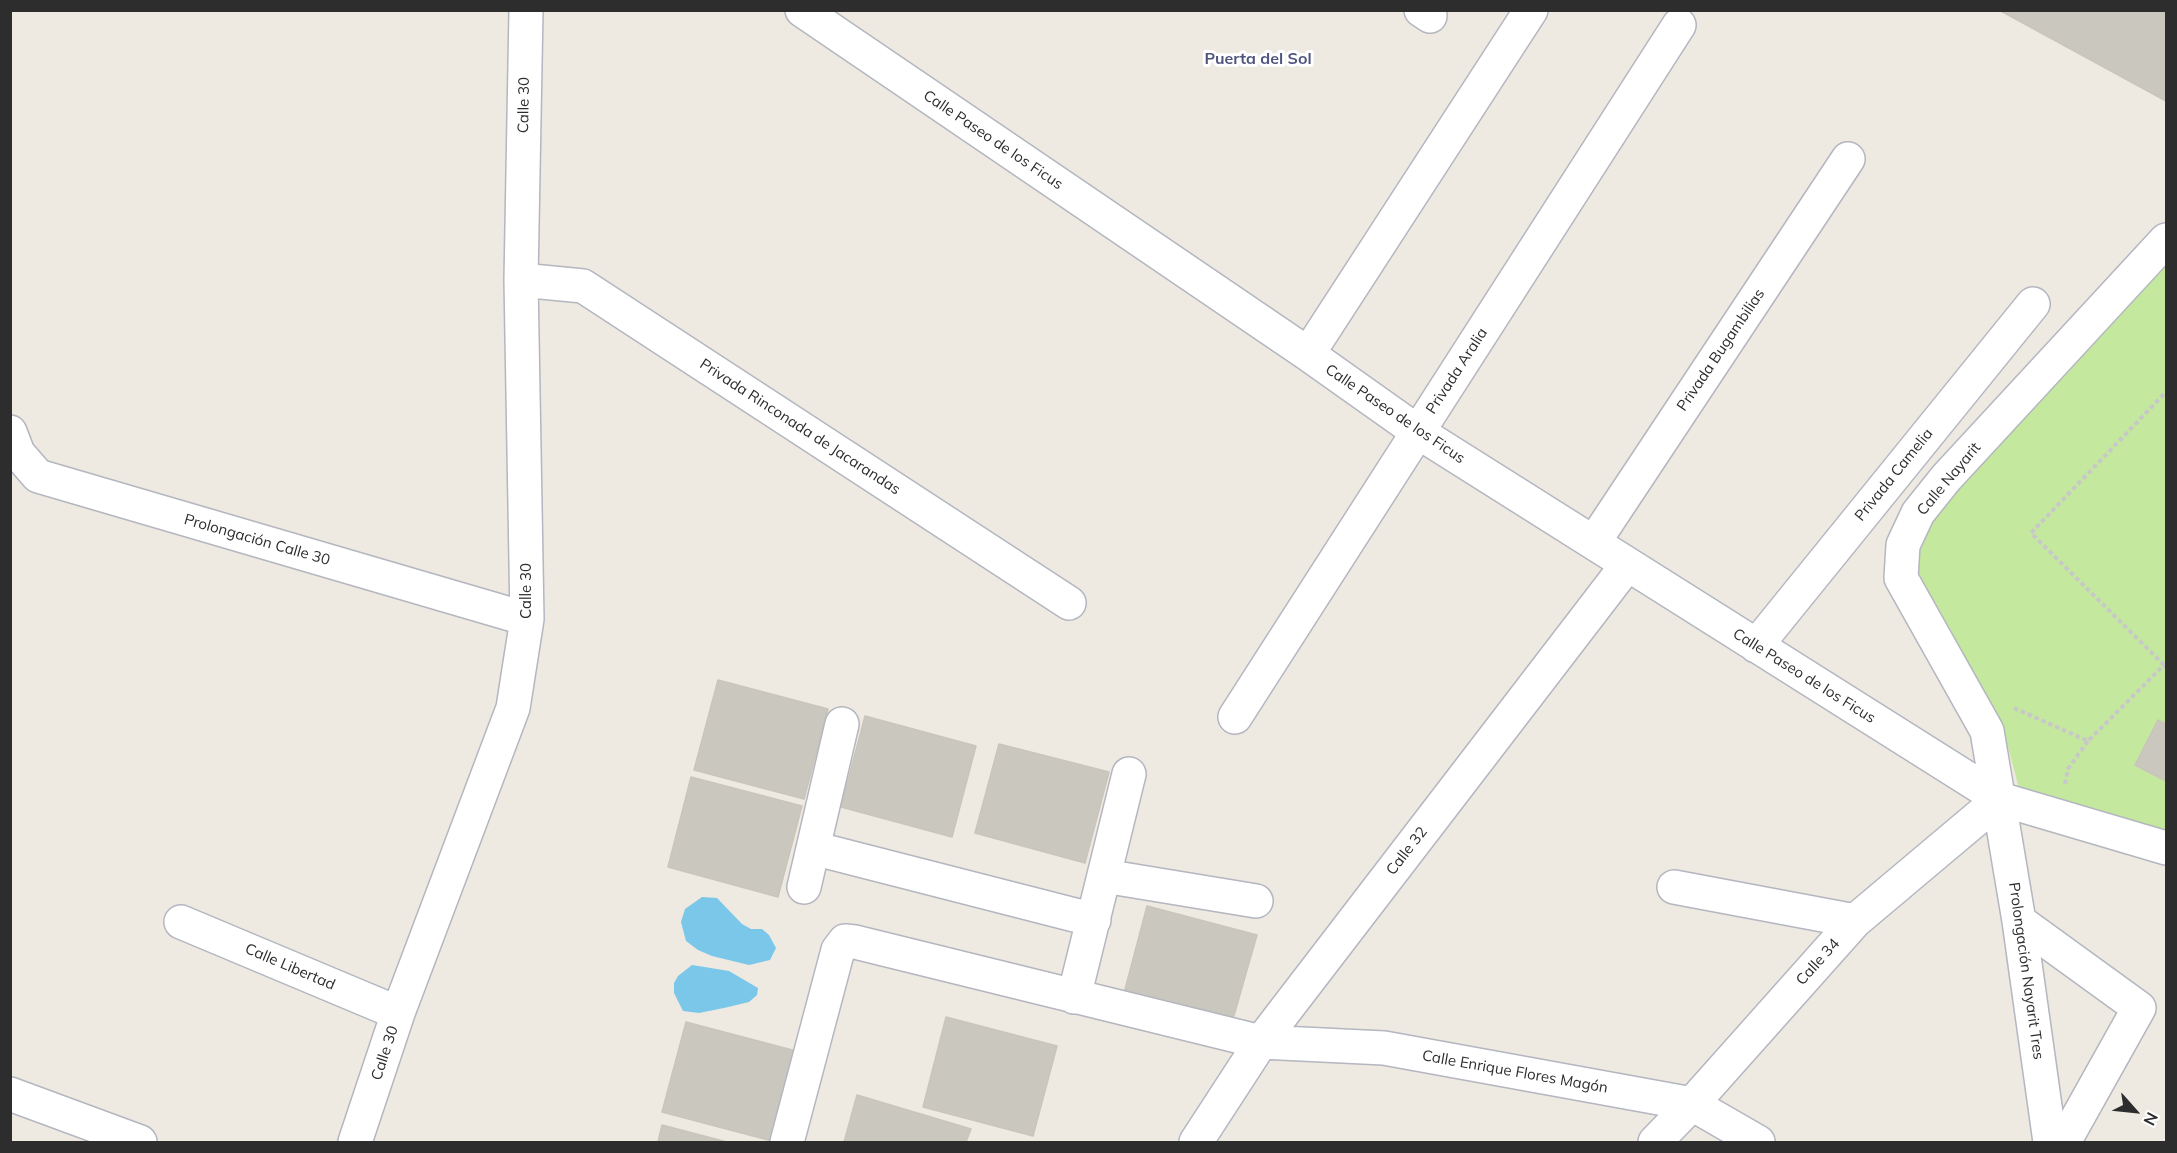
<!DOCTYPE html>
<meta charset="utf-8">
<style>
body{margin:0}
#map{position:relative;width:2177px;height:1153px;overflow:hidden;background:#eee9e1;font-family:Mulish,sans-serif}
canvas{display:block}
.frame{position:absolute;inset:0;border:12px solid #2d2d2d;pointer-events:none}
.north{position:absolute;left:2105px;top:1081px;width:60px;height:60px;-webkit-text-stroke:4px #fff;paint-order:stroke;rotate:117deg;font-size:16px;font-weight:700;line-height:24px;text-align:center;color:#2d2d2d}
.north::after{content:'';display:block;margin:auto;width:21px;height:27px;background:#2d2d2d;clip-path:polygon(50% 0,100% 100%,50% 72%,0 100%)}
</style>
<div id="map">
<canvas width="2177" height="1153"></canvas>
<div class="frame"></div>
<div class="north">N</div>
</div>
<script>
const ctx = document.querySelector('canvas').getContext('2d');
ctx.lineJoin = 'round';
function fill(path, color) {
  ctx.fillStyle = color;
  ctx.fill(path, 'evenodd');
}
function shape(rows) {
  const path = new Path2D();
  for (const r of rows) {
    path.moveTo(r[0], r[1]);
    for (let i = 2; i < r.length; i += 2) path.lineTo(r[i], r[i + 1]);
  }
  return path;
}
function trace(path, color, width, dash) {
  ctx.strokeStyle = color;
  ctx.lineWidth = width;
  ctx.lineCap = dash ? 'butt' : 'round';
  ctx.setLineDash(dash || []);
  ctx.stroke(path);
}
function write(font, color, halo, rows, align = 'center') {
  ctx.font = font + ' Mulish,sans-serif';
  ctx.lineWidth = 6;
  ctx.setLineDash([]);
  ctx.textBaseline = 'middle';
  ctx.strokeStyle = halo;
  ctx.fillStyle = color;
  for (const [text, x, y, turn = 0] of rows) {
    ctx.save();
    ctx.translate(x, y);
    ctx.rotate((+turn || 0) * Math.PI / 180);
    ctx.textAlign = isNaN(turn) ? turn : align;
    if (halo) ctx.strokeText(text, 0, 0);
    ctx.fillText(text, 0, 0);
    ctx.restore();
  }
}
const pitch = shape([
 [2166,251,2166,831,2022,800,2002,724,1941,613,1913,575,1921,517]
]);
const water = shape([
 [702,897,717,898,742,924,751,929,762,929,769,935,776,948,770,960,749,965,712,956,698,950,686,941,681,922,685,909],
 [692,965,729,971,758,988,757,995,749,1002,724,1008,699,1013,683,1011,674,993,674,983,678,976]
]);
const building = shape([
 [1999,10,2166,10,2166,101,1999,10],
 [718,680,828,709,804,799,694,770,718,680],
 [865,716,976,746,952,837,841,807,865,716],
 [2158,720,2166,724,2166,781,2135,765,2158,720],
 [999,744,1109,772,1085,863,975,833,999,744],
 [691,777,802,806,778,897,668,867,691,777],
 [1147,906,1257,935,1231,1026,1123,997,1147,906],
 [946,1017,1057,1046,1033,1136,923,1107,946,1017],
 [686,1022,796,1051,772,1141,662,1112,686,1022],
 [857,1095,971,1129,966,1142,844,1142,857,1095],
 [662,1125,727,1142,658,1142,662,1125]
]);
const path = shape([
 [2164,665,2031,533,2166,392],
 [2014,708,2088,741,2164,665,2166,668],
 [2065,784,2068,769,2088,741]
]);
const minor = shape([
 [802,10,1308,354,1418,432,2000,799,2166,848],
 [1421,10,1430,16],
 [521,280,583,286,1069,603],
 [1308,354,1531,10],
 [10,432,18,453,38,476,527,619],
 [1594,542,1848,159],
 [1756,646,2033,304],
 [1235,717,1679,25],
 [813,848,1094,920],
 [1104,876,1256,901],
 [804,887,842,724],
 [1674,887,1855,921],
 [2019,921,2139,1008,2064,1142],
 [181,922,398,1013],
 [1074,997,1129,774],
 [10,1094,140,1142],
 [355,1142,398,1013,513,708,527,619,521,280,526,10],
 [787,1142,838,950,845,941,855,942,1261,1042,1384,1048,1692,1104,1758,1142],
 [1196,1142,1261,1042,1627,565],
 [1655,1142,1692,1104,1855,921,2000,799],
 [2050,1142,2019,921,1987,731,1901,578,1903,545,1918,513,1946,478,2166,240]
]);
const streetNames = [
 ["Calle 30",524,105,-89],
 ["Calle Paseo de los Ficus",993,140,34],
 ["Privada Bugambilias",1721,350,-56],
 ["Privada Aralia",1457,371,-57],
 ["Calle Paseo de los Ficus",1395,414,34],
 ["Privada Rinconada de Jacarandas",800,427,33],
 ["Privada Camelia",1894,475,-51],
 ["Calle Nayarit",1949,479,-50],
 ["Prolongación Calle 30",257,540,16],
 ["Calle 30",526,591,-90],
 ["Calle Paseo de los Ficus",1804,676,32],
 ["Calle 32",1407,851,-52],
 ["Calle 34",1818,962,-48],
 ["Calle Libertad",290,967,23],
 ["Prolongación Nayarit Tres",2026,971,82],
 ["Calle 30",385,1053,-72],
 ["Calle Enrique Flores Magón",1515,1072,10]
];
const neighbourhoodNames = [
 ["Puerta del Sol",1258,59]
];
fill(pitch, '#c4e89d');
fill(water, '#7ac7ea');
fill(building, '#cac7bf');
trace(building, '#cac5ba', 1.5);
trace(minor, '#b4b6c0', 36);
trace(path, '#c8c8c8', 4, [4.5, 3]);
trace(minor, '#fff', 33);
write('15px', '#2d2d2d', '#fff', streetNames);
write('bold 16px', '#4f557d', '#fff', neighbourhoodNames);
</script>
